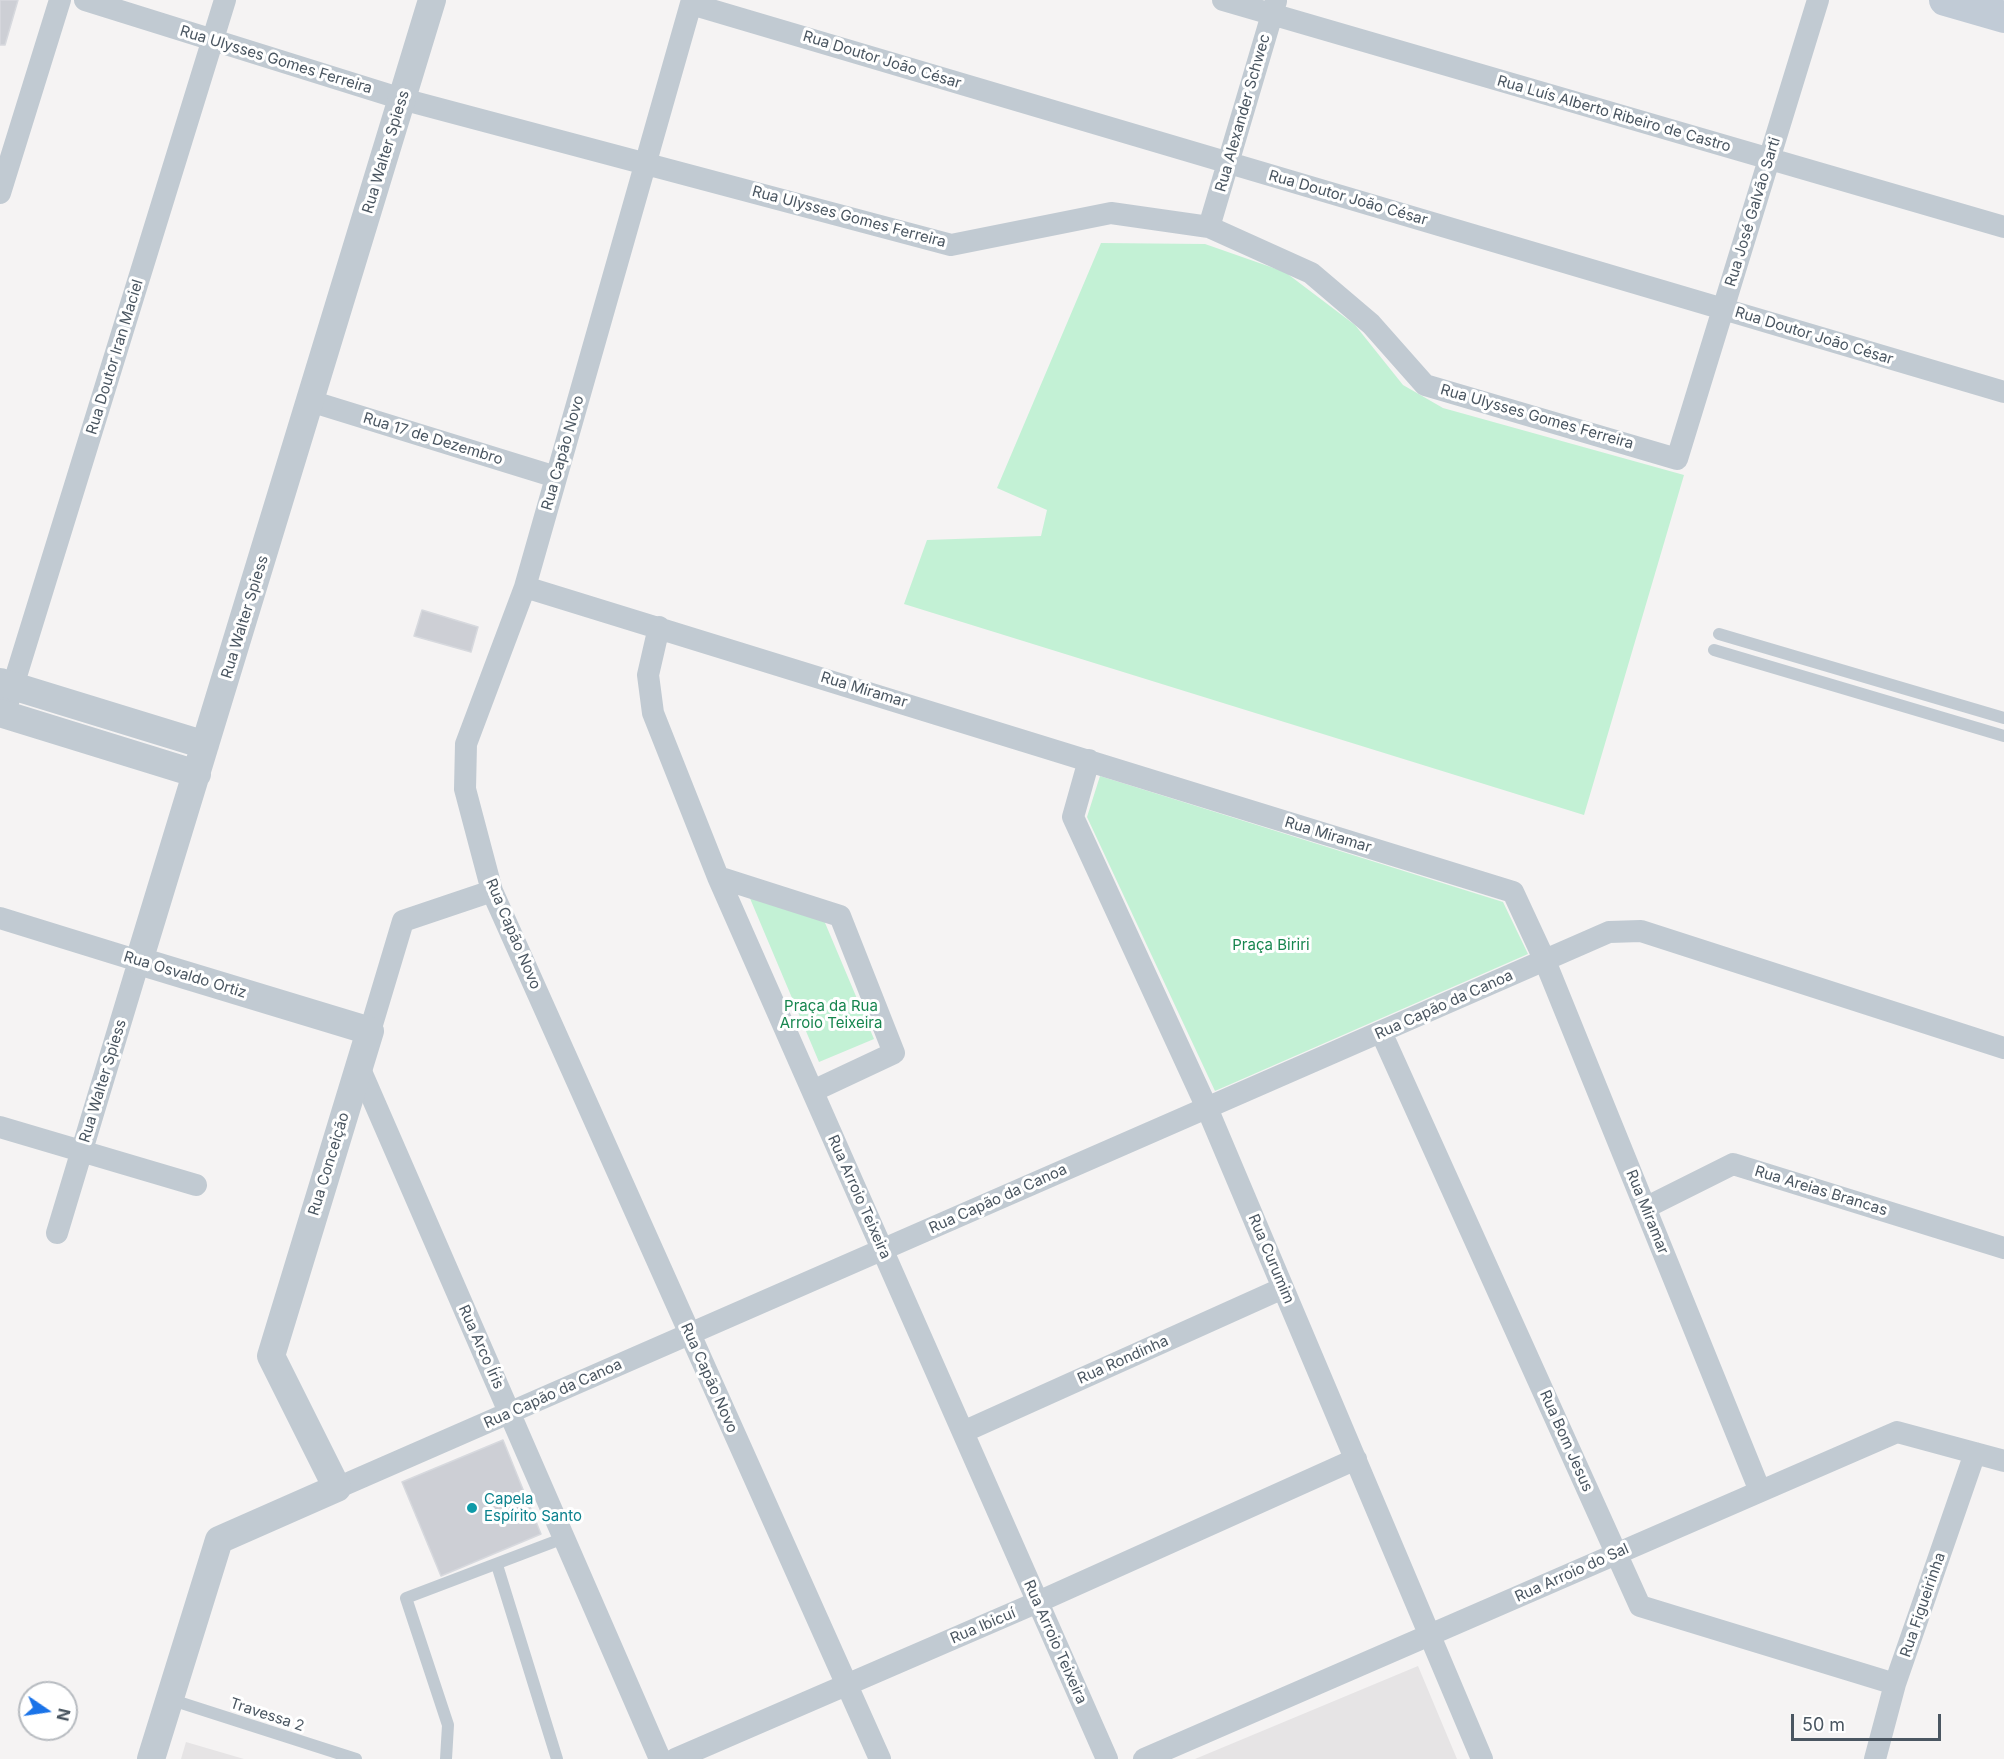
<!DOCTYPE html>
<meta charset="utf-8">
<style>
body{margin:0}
#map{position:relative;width:2004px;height:1759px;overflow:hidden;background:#f5f3f3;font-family:Inter,sans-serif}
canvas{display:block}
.north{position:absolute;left:18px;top:1681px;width:60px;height:60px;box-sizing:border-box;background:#fff;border:2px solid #b7bbc0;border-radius:50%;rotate:103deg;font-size:16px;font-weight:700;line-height:24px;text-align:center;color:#4a5661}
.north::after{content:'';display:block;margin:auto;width:21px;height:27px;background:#1a73e8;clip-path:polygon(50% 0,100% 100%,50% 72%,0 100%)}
.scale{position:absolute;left:1791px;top:1714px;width:150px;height:27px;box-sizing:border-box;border:3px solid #4a5661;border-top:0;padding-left:8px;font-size:18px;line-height:21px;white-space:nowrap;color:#4a5661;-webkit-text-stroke:4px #fff;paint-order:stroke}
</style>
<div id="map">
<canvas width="2004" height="1759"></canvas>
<div class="north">N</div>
<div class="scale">50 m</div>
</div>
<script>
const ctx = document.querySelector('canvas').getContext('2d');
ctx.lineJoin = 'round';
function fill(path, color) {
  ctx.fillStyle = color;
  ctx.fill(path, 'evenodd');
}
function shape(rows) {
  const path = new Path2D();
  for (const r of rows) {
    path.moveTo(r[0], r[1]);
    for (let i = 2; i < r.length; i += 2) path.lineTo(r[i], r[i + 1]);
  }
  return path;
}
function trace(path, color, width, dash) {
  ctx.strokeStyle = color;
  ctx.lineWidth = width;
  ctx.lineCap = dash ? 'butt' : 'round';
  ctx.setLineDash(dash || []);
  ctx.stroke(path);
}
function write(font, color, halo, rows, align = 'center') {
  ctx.font = font + ' Inter,sans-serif';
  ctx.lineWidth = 6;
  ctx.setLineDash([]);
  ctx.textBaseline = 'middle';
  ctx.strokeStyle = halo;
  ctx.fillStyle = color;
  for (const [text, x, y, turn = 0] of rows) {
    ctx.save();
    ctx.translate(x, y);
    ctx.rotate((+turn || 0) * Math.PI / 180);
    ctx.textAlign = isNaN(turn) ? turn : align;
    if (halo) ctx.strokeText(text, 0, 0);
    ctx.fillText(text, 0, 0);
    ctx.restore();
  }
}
const education = shape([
 [1418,1666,1457,1759,1195,1759],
 [186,1742,244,1759,181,1759]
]);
const green = shape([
 [1101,243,1205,244,1285,272,1355,325,1403,385,1443,408,1684,475,1584,815,904,604,927,540,1041,536,1047,510,997,488],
 [1100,776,1503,902,1528,954,1215,1091,1087,817],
 [749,896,823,918,874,1039,819,1062]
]);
const building = shape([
 [0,0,18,0,5,45,0,45,0,0],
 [422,610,478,627,471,652,414,636,422,610],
 [503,1440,541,1534,441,1576,402,1482,503,1440]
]);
const service = shape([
 [1719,634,2004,718],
 [1714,650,2004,736],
 [497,1565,557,1759],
 [169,1699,356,1759],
 [446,1759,448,1725,406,1598,564,1538]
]);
const minor = shape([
 [85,0,402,99,951,245,1111,213,1209,227,1311,273,1371,324,1425,385,1677,459,1818,0],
 [692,0,525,587,466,744,465,789,492,891,880,1759],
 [1223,0,2004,227],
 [691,4,2004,392],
 [0,193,60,0],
 [1209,227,1276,1],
 [310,401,556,477],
 [525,587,1513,892,1545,961,1760,1491],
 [659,627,648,675,653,713,718,877,1107,1759],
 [4,715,225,0],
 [1089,760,1073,817,1207,1108,1482,1759],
 [718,877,840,916,894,1053,813,1091],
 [0,918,139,961,57,1233],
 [370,1031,403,921,492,891],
 [1381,1032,1640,1606,1895,1684],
 [359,1067,660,1759],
 [0,1127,196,1185],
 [1645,1208,1733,1164,2004,1248],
 [963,1432,1283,1288],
 [337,1488,1609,932,1641,931,2004,1048],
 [675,1759,1038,1602,1356,1459],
 [1144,1759,1897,1432,2004,1461],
 [1875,1759,1895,1684,1975,1453]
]);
const tertiary = shape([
 [0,682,205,745],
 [0,713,197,774],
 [151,1759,219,1540,337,1488,271,1356,370,1031,139,961,432,0]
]);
const secondary = shape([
 [1945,0,2004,17]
]);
const markers = [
 [472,1508,6,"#0f9aa8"]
];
const streetNames = [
 ["Rua Ulysses Gomes Ferreira",276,60,17],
 ["Rua Doutor João César",882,60,17],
 ["Rua Alexander Schwec",1243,113,-74],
 ["Rua Luís Alberto Ribeiro de Castro",1614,114,16],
 ["Rua Walter Spiess",386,152,-73],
 ["Rua Doutor João César",1348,198,16],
 ["Rua José Galvão Sarti",1753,212,-73],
 ["Rua Ulysses Gomes Ferreira",849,217,15],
 ["Rua Doutor João César",1814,336,17],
 ["Rua Doutor Iran Maciel",115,357,-73],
 ["Rua Ulysses Gomes Ferreira",1537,417,16],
 ["Rua 17 de Dezembro",433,439,17],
 ["Rua Capão Novo",563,453,-74],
 ["Rua Walter Spiess",245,617,-73],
 ["Rua Miramar",864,690,17],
 ["Rua Miramar",1328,835,17],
 ["Rua Capão Novo",513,934,67],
 ["Rua Osvaldo Ortiz",185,975,17],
 ["Rua Capão da Canoa",1444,1005,-24],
 ["Rua Walter Spiess",103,1081,-73],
 ["Rua Conceição",329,1164,-73],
 ["Rua Areias Brancas",1821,1191,17],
 ["Rua Arroio Teixeira",859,1197,66],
 ["Rua Capão da Canoa",998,1199,-24],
 ["Rua Miramar",1647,1212,68],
 ["Rua Curumim",1271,1259,67],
 ["Rua Arco Íris",481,1347,66],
 ["Rua Rondinha",1123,1360,-24],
 ["Rua Capão Novo",709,1378,66],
 ["Rua Capão da Canoa",553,1394,-24],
 ["Rua Bom Jesus",1566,1441,66],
 ["Rua Arroio do Sal",1572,1573,-24],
 ["Rua Figueirinha",1923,1605,-71],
 ["Rua Ibicuí",983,1626,-23],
 ["Rua Arroio Teixeira",1055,1642,66],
 ["Travessa 2",267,1715,18]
];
const parkNames = [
 ["Praça Biriri",1271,945],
 ["Praça da Rua",831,1006],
 ["Arroio Teixeira",831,1023]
];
const cultureNames = [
 ["Capela",484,1499],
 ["Espírito Santo",484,1516]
];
fill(education, '#e6e4e5');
fill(green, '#c3f1d5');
fill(building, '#cdcfd5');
trace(building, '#d7d9de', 1.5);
trace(service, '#c1cad2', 12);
trace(minor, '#c1cad2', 22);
trace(tertiary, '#c1cad2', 28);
trace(secondary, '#c1cbd6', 32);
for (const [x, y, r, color] of markers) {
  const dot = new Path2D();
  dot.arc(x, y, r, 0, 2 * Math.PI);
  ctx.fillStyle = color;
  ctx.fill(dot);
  trace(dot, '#fff', 2);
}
write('15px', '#4a5661', '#fff', streetNames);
write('15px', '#17864f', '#fff', parkNames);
write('15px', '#0d838f', '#fff', cultureNames, 'left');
</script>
